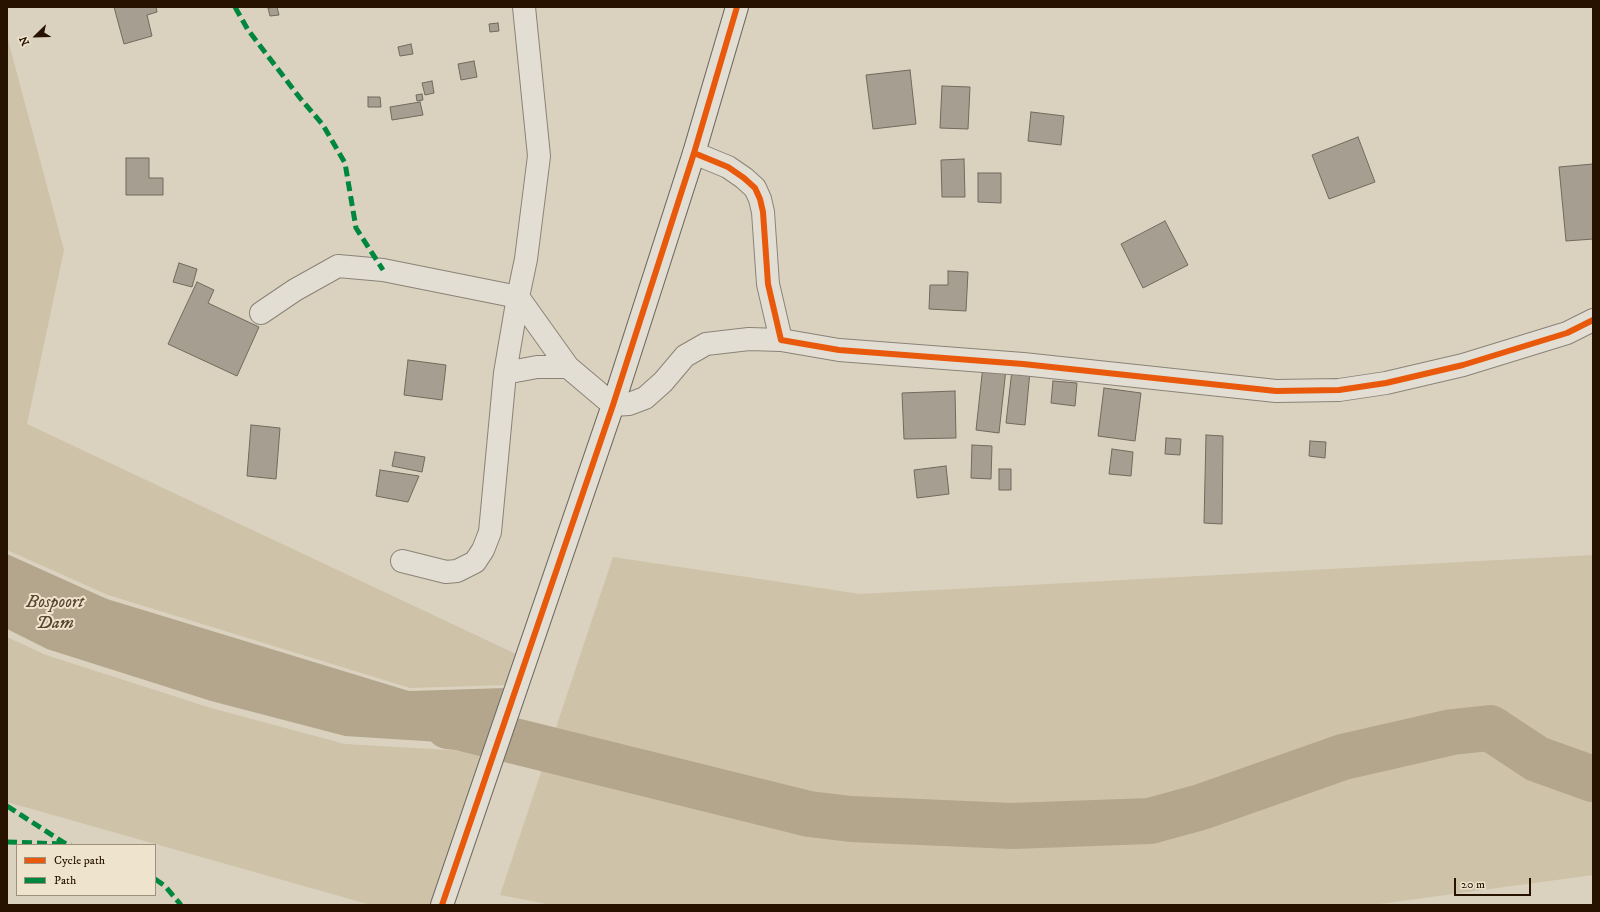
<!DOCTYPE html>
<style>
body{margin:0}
#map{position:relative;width:1600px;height:912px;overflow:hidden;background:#dad2bf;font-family:"IM FELL DW Pica",serif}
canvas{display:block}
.frame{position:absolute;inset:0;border:8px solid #271200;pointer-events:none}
.legend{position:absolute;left:16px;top:844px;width:140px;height:52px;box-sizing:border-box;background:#eee4ce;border:1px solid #9e907c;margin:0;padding:5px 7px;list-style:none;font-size:12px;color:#271200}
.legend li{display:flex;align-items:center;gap:8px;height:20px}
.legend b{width:20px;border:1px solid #9e907c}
.north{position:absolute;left:16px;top:16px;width:40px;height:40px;-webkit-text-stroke:3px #eee4ce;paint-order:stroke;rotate:247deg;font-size:11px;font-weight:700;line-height:16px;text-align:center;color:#271200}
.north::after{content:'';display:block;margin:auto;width:14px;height:18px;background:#271200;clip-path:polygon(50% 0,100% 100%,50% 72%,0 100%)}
.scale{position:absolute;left:1454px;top:878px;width:77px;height:18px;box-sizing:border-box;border:2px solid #271200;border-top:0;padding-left:5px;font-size:12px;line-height:14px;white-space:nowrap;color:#271200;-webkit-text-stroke:3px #eee4ce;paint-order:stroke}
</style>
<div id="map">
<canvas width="1600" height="912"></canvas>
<div class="frame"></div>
<ul class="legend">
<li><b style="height:5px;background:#e8590c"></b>Cycle path</li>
<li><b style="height:5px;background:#00873e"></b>Path</li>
</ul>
<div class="north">N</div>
<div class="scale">20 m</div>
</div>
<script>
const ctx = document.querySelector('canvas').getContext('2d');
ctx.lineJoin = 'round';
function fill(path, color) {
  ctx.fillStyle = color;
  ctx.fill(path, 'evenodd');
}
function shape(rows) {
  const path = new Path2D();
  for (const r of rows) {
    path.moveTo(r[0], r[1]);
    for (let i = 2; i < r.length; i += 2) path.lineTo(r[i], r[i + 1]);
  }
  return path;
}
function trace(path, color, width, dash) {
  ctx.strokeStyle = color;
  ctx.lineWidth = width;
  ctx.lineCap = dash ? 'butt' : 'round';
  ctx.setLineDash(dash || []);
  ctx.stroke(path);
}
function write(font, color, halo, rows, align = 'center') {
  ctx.font = font + ' "IM FELL DW Pica",serif';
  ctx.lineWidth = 4;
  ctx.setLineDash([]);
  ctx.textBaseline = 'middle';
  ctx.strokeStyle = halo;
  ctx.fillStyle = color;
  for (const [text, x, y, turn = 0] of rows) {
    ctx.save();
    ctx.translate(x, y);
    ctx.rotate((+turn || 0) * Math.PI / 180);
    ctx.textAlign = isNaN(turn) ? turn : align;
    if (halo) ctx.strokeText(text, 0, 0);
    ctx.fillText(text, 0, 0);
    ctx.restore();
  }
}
const green = shape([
 [7,36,64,250,27,424,516,654,506,685,410,688,108,595,7,550],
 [1593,555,1593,875,1372,905,552,905,500,895,613,557,860,594],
 [7,637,46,655,211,708,345,744,484,752,435,905,371,905,7,802]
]);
const water = shape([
 [7,554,107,599,409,691,505,688,487,745,345,736,211,701,47,649,7,629]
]);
const river = shape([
 [448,726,458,727,809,814,851,819,1012,826,1150,821,1201,807,1343,757,1452,732,1490,728,1537,759,1593,779]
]);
const building = shape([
 [114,7,156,7,157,12,147,15,152,36,124,44,114,7],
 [277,7,279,15,270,16,268,8,277,7],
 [498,23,499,31,490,32,489,24,498,23],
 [411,44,413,54,400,56,398,47,411,44],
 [474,61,477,77,461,80,458,64,474,61],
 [910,70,916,124,873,129,866,75,910,70],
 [432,81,434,93,425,95,422,83,432,81],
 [942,86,970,87,968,129,940,128,942,86],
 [422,94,423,100,417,101,416,95,422,94],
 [368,97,380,97,381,107,368,107,368,97],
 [420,102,423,115,392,120,390,107,420,102],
 [1031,112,1064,116,1061,145,1028,141,1031,112],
 [1358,137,1375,182,1329,199,1312,155,1358,137],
 [126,158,149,158,149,178,163,178,163,195,126,195,126,158],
 [964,159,965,197,942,197,941,160,964,159],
 [1593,164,1593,239,1566,241,1559,167,1593,164],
 [978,173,1001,173,1001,203,978,202,978,173],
 [1165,221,1188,265,1143,288,1121,244,1165,221],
 [179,263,197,269,192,287,173,282,179,263],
 [948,271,968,272,966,311,929,309,930,285,948,285,948,271],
 [197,282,214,290,208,303,259,327,237,376,168,344,197,282],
 [408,360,446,365,442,400,404,395,408,360],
 [983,366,1006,369,999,433,976,430,983,366],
 [1012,370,1030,371,1025,425,1006,423,1012,370],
 [1053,381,1077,383,1075,406,1051,403,1053,381],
 [1104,388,1141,393,1135,441,1098,436,1104,388],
 [955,391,956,438,904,439,902,393,955,391],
 [251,425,280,428,276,479,247,476,251,425],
 [1206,435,1223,436,1222,524,1204,523,1206,435],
 [1166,438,1181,439,1180,455,1165,454,1166,438],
 [1310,441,1326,442,1325,458,1309,456,1310,441],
 [972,445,992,446,991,479,971,478,972,445],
 [1112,449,1133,452,1131,476,1109,474,1112,449],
 [395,452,425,457,422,472,392,466,395,452],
 [946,466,949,494,917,498,914,470,946,466],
 [999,469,1011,469,1011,490,999,490,999,469],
 [380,470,419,476,408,502,376,496,380,470]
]);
const street = shape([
 [524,7,539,156,526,259,518,297,568,367,613,405,629,404,645,398,663,382,685,356,706,344,749,339,781,340],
 [694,153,728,167,744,178,755,188,760,199,763,212,768,284,781,340,839,350,1023,364,1276,391,1339,390,1386,383,1463,365,1567,333,1593,320],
 [261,313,295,290,338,266,383,270,518,297,505,373,490,532,483,550,475,562,457,571,446,572,402,561],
 [505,373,537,367,568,367]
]);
const secondary = shape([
 [442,905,613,405,694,153,737,7]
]);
const quiet = shape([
 [235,7,248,30,300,98,323,125,345,163,356,228,383,270],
 [7,806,66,844,71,845],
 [7,842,65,844],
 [155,879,165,886,181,905]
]);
const cycleway = shape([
 [694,153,728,167,744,178,755,188,760,199,763,212,768,284,781,340,839,350,1023,364,1276,391,1339,390,1386,383,1463,365,1567,333,1593,320],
 [442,905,613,405,694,153,737,7]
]);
const waterNames = [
 ["Bospoort",55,603],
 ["Dam",55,624]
];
fill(green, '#cec2a8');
fill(water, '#b4a68d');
trace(river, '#b4a68d', 46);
fill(building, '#a69f91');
trace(building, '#70695d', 1);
trace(street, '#8a8376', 24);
trace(secondary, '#70695d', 24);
trace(street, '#e2ded4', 22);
trace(secondary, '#e2ded4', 22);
trace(quiet, '#00873e', 5, [10, 5]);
trace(cycleway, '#e8590c', 6);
write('italic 18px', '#594630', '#eee4ce', waterNames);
</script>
